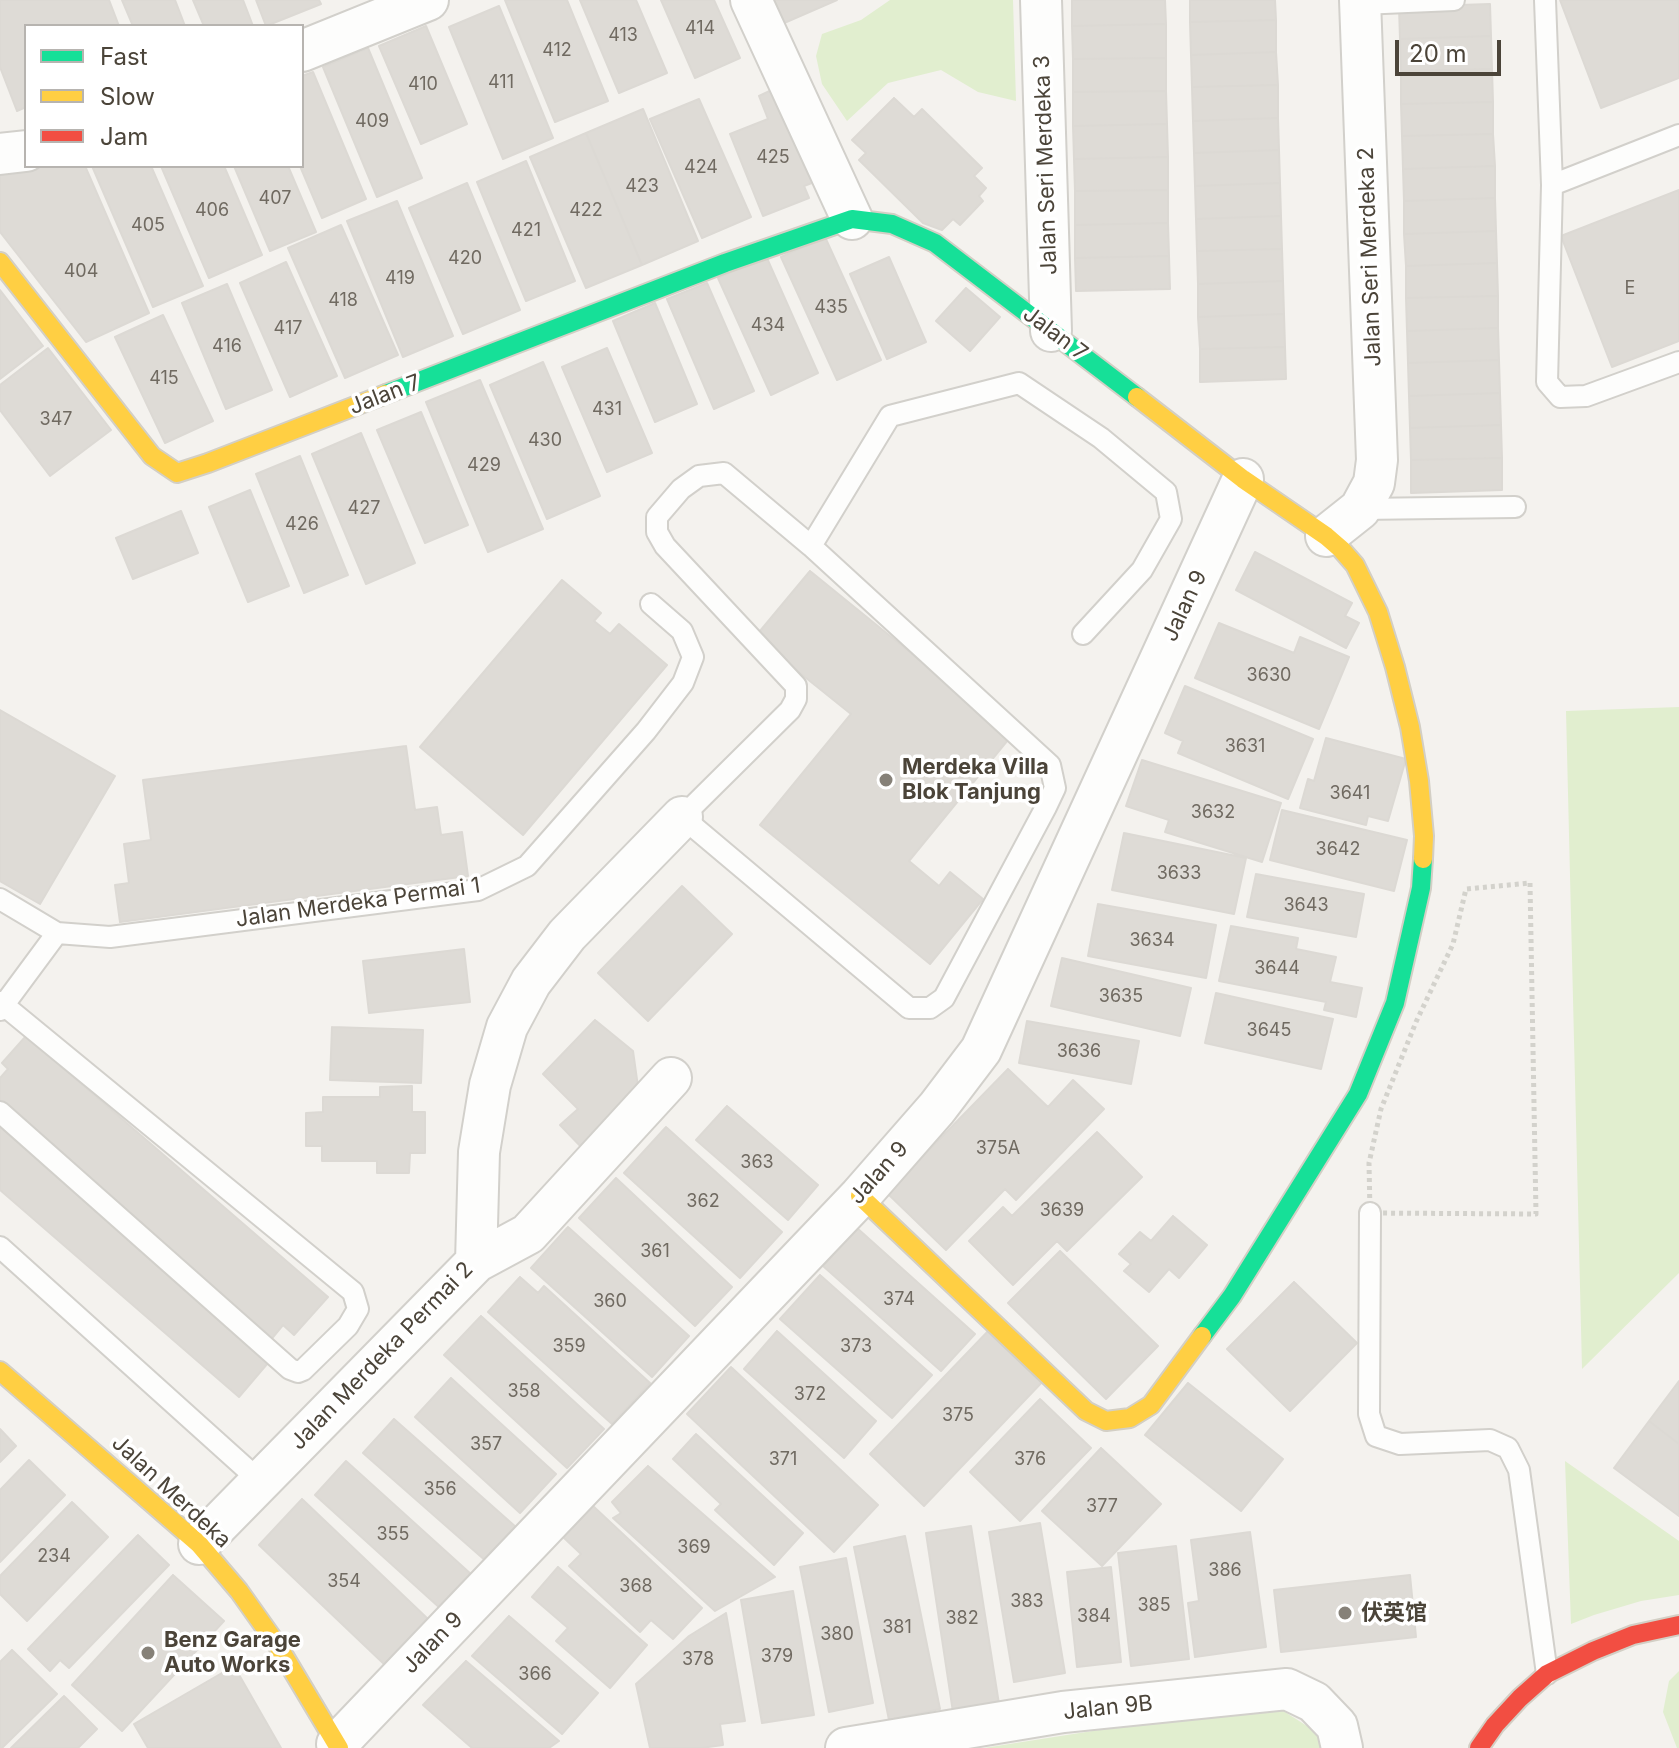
<!DOCTYPE html>
<meta charset="utf-8">
<style>
body{margin:0}
#map{position:relative;width:1679px;height:1748px;overflow:hidden;background:#f4f2ee;font-family:Inter,sans-serif}
canvas{display:block}
.legend{position:absolute;left:24px;top:24px;width:280px;height:144px;box-sizing:border-box;background:#fff;border:2px solid #b7b4b0;margin:0;padding:10px 14px;list-style:none;font-size:24px;color:#4b4439}
.legend li{display:flex;align-items:center;gap:16px;height:40px}
.legend b{width:40px;border:2px solid #b7b4b0}
.scale{position:absolute;left:1395px;top:40px;width:106px;height:36px;box-sizing:border-box;border:4px solid #4b4439;border-top:0;padding-left:10px;font-size:24px;line-height:28px;white-space:nowrap;color:#4b4439;-webkit-text-stroke:6px #fff;paint-order:stroke}
</style>
<div id="map">
<canvas width="1679" height="1748"></canvas>
<ul class="legend">
<li><b style="height:10px;background:#16e098"></b>Fast</li>
<li><b style="height:10px;background:#ffcf43"></b>Slow</li>
<li><b style="height:10px;background:#f24e42"></b>Jam</li>
</ul>
<div class="scale">20 m</div>
</div>
<script>
const ctx = document.querySelector('canvas').getContext('2d');
ctx.lineJoin = 'round';
function fill(path, color) {
  ctx.fillStyle = color;
  ctx.fill(path, 'evenodd');
}
function shape(rows) {
  const path = new Path2D();
  for (const r of rows) {
    path.moveTo(r[0], r[1]);
    for (let i = 2; i < r.length; i += 2) path.lineTo(r[i], r[i + 1]);
  }
  return path;
}
function trace(path, color, width, dash) {
  ctx.strokeStyle = color;
  ctx.lineWidth = width;
  ctx.lineCap = dash ? 'butt' : 'round';
  ctx.setLineDash(dash || []);
  ctx.stroke(path);
}
function write(font, color, halo, rows, align = 'center') {
  ctx.font = font + ' Inter,"Noto Sans SC",sans-serif';
  ctx.lineWidth = 7;
  ctx.setLineDash([]);
  ctx.textBaseline = 'middle';
  ctx.strokeStyle = halo;
  ctx.fillStyle = color;
  for (const [text, x, y, turn = 0] of rows) {
    ctx.save();
    ctx.translate(x, y);
    ctx.rotate((+turn || 0) * Math.PI / 180);
    ctx.textAlign = isNaN(turn) ? turn : align;
    if (halo) ctx.strokeText(text, 0, 0);
    ctx.fillText(text, 0, 0);
    ctx.restore();
  }
}
const green = shape([
 [890,0,1013,0,1016,101,978,92,941,70,888,83,847,121,822,84,816,56,822,34,861,20],
 [1679,707,1679,1273,1582,1369,1566,711],
 [1565,1461,1679,1541,1679,1595,1641,1601,1594,1615,1571,1624],
 [1679,1671,1679,1748,1677,1748,1663,1712,1669,1681],
 [1271,1703,1321,1735,1324,1748,984,1748]
]);
const building = shape([
 [0,0,109,0,119,26,26,26,26,107,17,111,0,67,0,0],
 [122,0,175,0,185,26,133,26,122,0],
 [193,0,243,0,253,26,204,26,193,0],
 [256,0,319,0,321,4,266,26,256,0],
 [505,0,567,0,608,101,555,122,505,0],
 [580,0,636,0,667,73,619,93,580,0],
 [661,0,714,0,740,58,695,78,661,0],
 [764,0,837,0,775,27,764,0],
 [1072,0,1165,0,1166,24,1072,26,1072,0],
 [1190,0,1275,0,1276,20,1190,22,1190,0],
 [1560,0,1679,0,1679,78,1601,108,1560,0],
 [1490,4,1491,36,1400,39,1399,7,1490,4],
 [499,6,553,138,503,159,449,27,499,6],
 [1276,20,1276,52,1191,55,1190,22,1276,20],
 [1166,24,1166,58,1073,59,1072,26,1166,24],
 [426,26,467,124,421,144,379,46,426,26],
 [1491,36,1492,69,1401,71,1400,39,1491,36],
 [368,48,422,178,377,197,323,67,368,48],
 [1276,52,1278,85,1192,87,1191,55,1276,52],
 [1166,58,1166,91,1073,92,1073,59,1166,58],
 [1492,69,1493,102,1401,104,1401,71,1492,69],
 [313,72,366,199,322,218,300,166,302,166,302,76,313,72],
 [1278,85,1278,118,1193,121,1192,87,1278,85],
 [776,88,817,181,804,186,809,198,763,216,730,134,768,119,759,96,776,88],
 [1166,91,1167,124,1073,126,1073,92,1166,91],
 [894,98,914,117,922,109,982,168,974,176,986,188,979,196,983,201,960,225,953,219,942,230,923,223,859,160,866,153,852,140,894,98],
 [699,99,751,217,702,238,650,119,699,99],
 [1493,102,1493,134,1402,136,1401,104,1493,102],
 [643,109,698,241,642,265,586,133,643,109],
 [1278,118,1279,150,1194,153,1193,121,1278,118],
 [1167,124,1168,157,1074,159,1073,126,1167,124],
 [586,133,642,265,586,288,530,157,586,133],
 [1493,134,1495,166,1403,169,1402,136,1493,134],
 [1279,150,1280,183,1195,186,1194,153,1279,150],
 [1168,157,1168,190,1075,191,1074,159,1168,157],
 [526,161,575,281,526,301,477,182,526,161],
 [33,166,85,166,149,313,86,342,0,232,0,174,33,166],
 [92,166,151,166,203,286,153,307,92,166],
 [161,166,224,166,262,255,209,278,161,166],
 [234,166,288,166,316,232,270,251,234,166],
 [1495,166,1495,198,1404,201,1403,169,1495,166],
 [467,183,520,310,463,334,409,208,467,183],
 [1280,183,1281,216,1196,219,1195,186,1280,183],
 [1168,190,1168,223,1075,225,1075,191,1168,190],
 [1679,190,1679,341,1612,367,1561,236,1679,190],
 [1495,198,1496,231,1404,234,1404,201,1495,198],
 [397,201,453,336,403,357,347,221,397,201],
 [1281,216,1282,249,1197,251,1196,219,1281,216],
 [1168,223,1169,256,1075,258,1075,225,1168,223],
 [341,225,398,355,345,378,288,248,341,225],
 [1496,231,1497,263,1406,266,1404,234,1496,231],
 [825,237,881,360,837,380,781,257,825,237],
 [1282,249,1283,281,1198,284,1197,251,1282,249],
 [766,256,818,373,771,395,718,278,766,256],
 [1169,256,1170,289,1076,291,1075,258,1169,256],
 [889,257,926,342,887,359,850,274,889,257],
 [286,262,337,376,290,397,240,283,286,262],
 [1497,263,1498,296,1406,298,1406,266,1497,263],
 [1283,281,1284,314,1198,317,1198,284,1283,281],
 [707,283,754,391,714,409,667,299,707,283],
 [227,284,272,390,226,409,182,303,227,284],
 [966,288,1000,317,970,351,936,321,966,288],
 [0,290,43,346,0,379,0,290],
 [1498,296,1498,328,1407,331,1406,298,1498,296],
 [655,303,697,404,655,422,613,321,655,303],
 [1284,314,1285,347,1200,349,1198,317,1284,314],
 [163,315,213,421,165,443,115,337,163,315],
 [1498,328,1499,360,1408,363,1407,331,1498,328],
 [1285,347,1286,379,1200,382,1200,349,1285,347],
 [48,348,111,430,50,476,0,410,0,385,48,348],
 [607,348,652,453,607,472,562,367,607,348],
 [1499,360,1500,393,1409,396,1408,363,1499,360],
 [543,362,600,496,547,519,490,385,543,362],
 [480,380,543,529,488,552,426,402,480,380],
 [1500,393,1501,425,1410,428,1409,396,1500,393],
 [421,412,468,525,425,543,377,430,421,412],
 [1501,425,1502,458,1411,460,1410,428,1501,425],
 [361,433,415,563,366,584,312,454,361,433],
 [300,456,348,575,304,593,256,474,300,456],
 [1502,458,1502,490,1411,493,1411,460,1502,458],
 [250,490,289,586,248,602,209,507,250,490],
 [181,511,198,553,133,579,116,538,181,511],
 [1255,552,1352,603,1345,616,1359,623,1346,648,1236,590,1255,552],
 [810,571,1012,735,909,861,939,886,950,872,983,899,930,964,760,825,851,714,755,637,810,571],
 [562,580,601,613,594,621,610,634,619,624,667,665,523,835,420,747,562,580],
 [1219,623,1294,653,1300,637,1349,657,1319,729,1195,678,1219,623],
 [1185,686,1313,739,1288,799,1178,753,1183,741,1165,733,1185,686],
 [0,710,115,776,40,904,0,881,0,710],
 [1326,738,1406,759,1388,821,1368,816,1366,825,1300,808,1308,779,1314,781,1326,738],
 [406,746,415,810,437,807,441,835,462,832,468,876,120,922,115,885,129,883,124,844,151,840,143,780,406,746],
 [1142,760,1281,803,1262,862,1165,832,1169,820,1126,806,1142,760],
 [1282,810,1407,840,1394,891,1270,860,1282,810],
 [1124,833,1246,858,1234,914,1112,890,1124,833],
 [1256,874,1364,894,1356,937,1247,917,1256,874],
 [682,886,732,934,648,1021,598,973,682,886],
 [1098,904,1216,925,1206,978,1088,956,1098,904],
 [1231,926,1298,938,1296,949,1336,957,1330,982,1362,988,1356,1017,1324,1010,1326,1002,1219,981,1231,926],
 [464,949,470,1002,369,1013,363,961,464,949],
 [1062,958,1191,988,1180,1036,1051,1006,1062,958],
 [1216,993,1333,1019,1321,1069,1205,1043,1216,993],
 [595,1020,633,1051,639,1094,586,1152,560,1125,578,1109,543,1074,595,1020],
 [1027,1021,1139,1041,1131,1084,1019,1063,1027,1021],
 [332,1027,423,1030,421,1083,330,1080,332,1027],
 [26,1036,328,1297,294,1335,283,1325,269,1342,279,1350,239,1397,0,1190,0,1078,8,1069,2,1063,26,1036],
 [1008,1069,1048,1107,1073,1080,1104,1109,1016,1200,1005,1189,946,1250,887,1193,1008,1069],
 [412,1086,412,1112,425,1112,425,1153,410,1153,409,1173,377,1173,377,1161,322,1161,322,1146,306,1146,306,1113,323,1112,323,1097,380,1097,380,1087,412,1086],
 [727,1106,818,1185,788,1220,696,1140,727,1106],
 [666,1127,782,1232,740,1278,624,1173,666,1127],
 [1097,1132,1142,1177,1067,1251,1057,1241,1013,1285,969,1241,1003,1207,1012,1216,1097,1132],
 [616,1178,732,1287,695,1326,579,1218,616,1178],
 [1173,1216,1207,1245,1179,1278,1169,1269,1149,1292,1124,1271,1131,1264,1119,1254,1140,1232,1151,1241,1173,1216],
 [568,1227,689,1336,652,1377,531,1268,568,1227],
 [857,1228,975,1334,941,1371,823,1266,857,1228],
 [1060,1251,1158,1346,1106,1399,1008,1303,1060,1251],
 [820,1275,932,1375,892,1418,780,1319,820,1275],
 [520,1277,538,1293,544,1286,650,1383,612,1424,488,1312,520,1277],
 [1294,1282,1357,1343,1290,1411,1227,1349,1294,1282],
 [481,1316,604,1429,567,1468,444,1355,481,1316],
 [992,1327,1046,1378,924,1506,870,1454,992,1327],
 [777,1331,876,1421,844,1458,744,1369,777,1331],
 [731,1367,878,1505,834,1552,687,1414,731,1367],
 [451,1378,556,1474,520,1513,415,1417,451,1378],
 [1679,1381,1679,1444,1649,1421,1679,1381],
 [1188,1383,1283,1459,1241,1511,1145,1435,1188,1383],
 [1040,1399,1091,1448,1020,1521,970,1472,1040,1399],
 [394,1419,517,1528,487,1562,363,1453,394,1419],
 [1649,1421,1679,1444,1679,1516,1614,1468,1649,1421],
 [0,1429,16,1446,0,1462,0,1429],
 [696,1434,803,1533,774,1565,715,1510,721,1504,673,1459,696,1434],
 [1101,1448,1161,1504,1102,1566,1042,1511,1101,1448],
 [29,1460,65,1495,0,1562,0,1490,29,1460],
 [346,1461,472,1575,441,1609,315,1495,346,1461],
 [648,1466,775,1577,715,1611,613,1518,621,1513,612,1502,648,1466],
 [302,1499,428,1619,385,1665,259,1545,302,1499],
 [72,1502,108,1537,27,1621,0,1594,0,1576,72,1502],
 [593,1506,702,1608,673,1639,651,1620,640,1632,569,1566,581,1554,563,1537,593,1506],
 [1040,1523,1065,1673,1014,1682,989,1532,1040,1523],
 [971,1526,999,1704,953,1712,926,1533,971,1526],
 [1250,1532,1266,1647,1195,1657,1188,1603,1199,1601,1191,1540,1250,1532],
 [138,1535,169,1565,69,1668,60,1660,50,1671,28,1649,138,1535],
 [905,1536,940,1709,889,1720,854,1547,905,1536],
 [1176,1546,1189,1659,1131,1666,1118,1553,1176,1546],
 [846,1558,873,1703,829,1712,800,1567,846,1558],
 [558,1567,647,1645,610,1688,556,1641,568,1628,532,1597,558,1567],
 [1111,1567,1121,1662,1077,1667,1067,1572,1111,1567],
 [173,1575,224,1621,122,1731,72,1685,173,1575],
 [1410,1575,1416,1637,1281,1652,1274,1590,1410,1575],
 [793,1591,814,1715,762,1723,741,1600,793,1591],
 [726,1613,745,1721,720,1724,723,1745,701,1748,650,1748,636,1684,689,1636,726,1613],
 [509,1616,598,1693,562,1734,472,1656,509,1616],
 [12,1650,57,1694,2,1748,0,1748,0,1662,12,1650],
 [466,1661,559,1741,549,1748,472,1748,423,1705,466,1661],
 [234,1666,281,1748,148,1748,134,1724,234,1666],
 [64,1696,97,1729,78,1748,11,1748,64,1696]
]);
const path = shape([
 [1530,883,1536,1214,1370,1213,1369,1163,1381,1109,1416,1022,1453,944,1466,889,1530,883]
]);
const lane = shape([
 [1545,0,1552,185,1547,382,1560,397,1586,396,1679,362],
 [1361,4,1454,0],
 [1552,185,1679,135],
 [724,473,811,546,1050,765,1055,788,1046,807,944,998,930,1008,909,1008,682,817,790,710,796,699,796,686,665,546,657,532,657,517,681,489,699,476,724,473],
 [1360,509,1515,507],
 [811,546,890,416,1019,383,1101,438,1166,492,1171,519,1142,570,1083,634],
 [0,899,57,933,110,937,478,890,527,866,646,731,683,683,693,657,682,631,651,604],
 [0,1002,353,1292,358,1309,348,1326,303,1370,298,1372,290,1369,0,1112],
 [0,1010,57,933],
 [1370,1213,1369,1414,1376,1436,1400,1444,1490,1440,1508,1448,1519,1470,1547,1674],
 [0,1247,261,1482]
]);
const street = shape([
 [751,0,852,219],
 [1041,0,1051,331],
 [302,51,428,0],
 [0,154,26,151],
 [1326,536,1360,509,1374,483,1377,460,1360,0],
 [476,1262,528,1234,671,1078],
 [199,1544,476,1262,479,1152,490,1085,507,1027,531,982,567,935,682,817],
 [337,1744,860,1196,937,1108,981,1050,1243,479],
 [846,1748,1063,1712,1287,1689,1314,1702,1337,1726,1342,1748]
]);
const fast = shape([
 [386,394,725,263,852,219,892,224,935,243,1137,397],
 [1202,1336,1232,1296,1358,1094,1395,1003,1421,888,1423,859]
]);
const slow = shape([
 [0,262,152,456,177,473,208,463,386,394],
 [1137,397,1243,479,1326,536,1341,549,1355,565,1378,612,1395,667,1410,727,1419,781,1424,836,1423,859],
 [860,1196,1086,1411,1106,1421,1130,1418,1151,1405,1202,1336],
 [0,1371,199,1544,239,1591,278,1646,339,1748]
]);
const jam = shape([
 [1479,1748,1495,1725,1520,1698,1547,1674,1593,1651,1633,1635,1679,1625]
]);
const markers = [
 [886,780,8,"#868178"],
 [1345,1613,8,"#868178"],
 [148,1653,8,"#868178"]
];
const numberNames = [
 ["414",700,29],
 ["413",623,36],
 ["412",557,51],
 ["411",501,83],
 ["410",423,85],
 ["409",372,122],
 ["425",773,158],
 ["424",701,168],
 ["423",642,187],
 ["407",275,199],
 ["406",212,211],
 ["422",586,211],
 ["405",148,226],
 ["421",526,231],
 ["420",465,259],
 ["404",81,272],
 ["419",400,279],
 ["E",1630,289],
 ["418",343,301],
 ["435",831,308],
 ["434",768,326],
 ["417",288,329],
 ["416",227,347],
 ["415",164,379],
 ["431",607,410],
 ["347",56,420],
 ["430",545,441],
 ["429",484,466],
 ["427",364,509],
 ["426",302,525],
 ["3630",1269,676],
 ["3631",1245,747],
 ["3641",1350,794],
 ["3632",1213,813],
 ["3642",1338,850],
 ["3633",1179,874],
 ["3643",1306,906],
 ["3634",1152,941],
 ["3644",1277,969],
 ["3635",1121,997],
 ["3645",1269,1031],
 ["3636",1079,1052],
 ["375A",998,1149],
 ["363",757,1163],
 ["362",703,1202],
 ["3639",1062,1211],
 ["361",655,1252],
 ["374",899,1300],
 ["360",610,1302],
 ["359",569,1347],
 ["373",856,1347],
 ["358",524,1392],
 ["372",810,1395],
 ["375",958,1416],
 ["357",486,1445],
 ["371",783,1460],
 ["376",1030,1460],
 ["356",440,1490],
 ["377",1102,1507],
 ["355",393,1535],
 ["369",694,1548],
 ["234",54,1557],
 ["386",1225,1571],
 ["354",344,1582],
 ["368",636,1587],
 ["383",1027,1602],
 ["385",1154,1606],
 ["384",1094,1617],
 ["382",962,1619],
 ["381",897,1628],
 ["380",837,1635],
 ["379",777,1657],
 ["378",698,1660],
 ["366",535,1675]
];
const streetNames = [
 ["Jalan Seri Merdeka 3",1046,165,-92],
 ["Jalan Seri Merdeka 2",1370,257,-92],
 ["Jalan 7",1055,334,37],
 ["Jalan 7",385,395,-21],
 ["Jalan 9",1185,606,-65],
 ["Jalan Merdeka Permai 1",358,903,-8],
 ["Jalan 9",879,1173,-48],
 ["Jalan Merdeka Permai 2",382,1356,-46],
 ["Jalan Merdeka",171,1492,43],
 ["Jalan 9",433,1643,-46],
 ["Jalan 9B",1108,1708,-6]
];
const poiNames = [
 ["Merdeka Villa",902,767],
 ["Blok Tanjung",902,792],
 ["伏英馆",1361,1613],
 ["Benz Garage",164,1640],
 ["Auto Works",164,1665]
];
fill(green, '#e1eecf');
fill(building, '#dedbd6');
trace(building, '#dcd9d4', 2);
trace(lane, '#d2d0cb', 24);
trace(street, '#d2d0cb', 44);
trace(fast, '#d3cfc5', 22);
trace(slow, '#d3cfc5', 22);
trace(jam, '#d3cfc5', 22);
trace(path, '#d3d2cc', 5, [4, 4]);
trace(lane, '#fdfdfc', 20);
trace(street, '#fdfdfc', 40);
trace(fast, '#16e098', 18);
trace(slow, '#ffcf43', 18);
trace(jam, '#f24e42', 18);
for (const [x, y, r, color] of markers) {
  const dot = new Path2D();
  dot.arc(x, y, r, 0, 2 * Math.PI);
  ctx.fillStyle = color;
  ctx.fill(dot);
  trace(dot, '#fff', 3);
}
write('18px', '#706a61', null, numberNames);
write('22px', '#4b4439', '#fff', streetNames);
write('bold 22px', '#4b4439', '#fff', poiNames, 'left');
</script>
